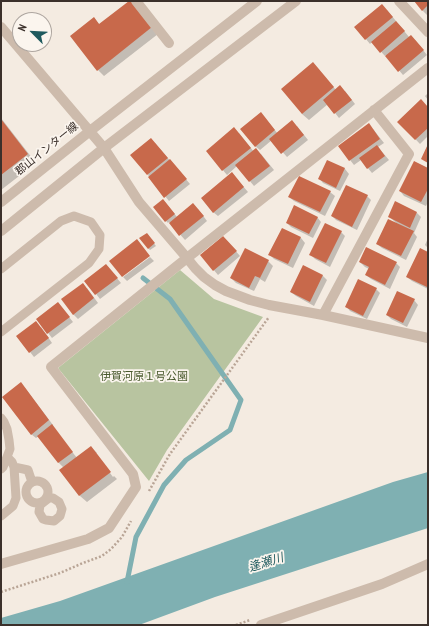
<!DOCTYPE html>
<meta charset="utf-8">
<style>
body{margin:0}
#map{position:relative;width:429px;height:626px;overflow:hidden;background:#f4ebe1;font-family:"PT Sans Narrow",sans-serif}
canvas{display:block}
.frame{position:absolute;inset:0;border:2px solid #3b302b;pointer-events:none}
.north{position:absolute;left:12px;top:12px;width:40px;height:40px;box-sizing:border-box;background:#fbf5ee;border:1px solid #aea6a0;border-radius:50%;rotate:294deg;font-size:11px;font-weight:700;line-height:16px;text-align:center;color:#3b302b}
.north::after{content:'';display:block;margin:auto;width:14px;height:18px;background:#1f5a5e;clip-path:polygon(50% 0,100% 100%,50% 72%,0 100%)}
</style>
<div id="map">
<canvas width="429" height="626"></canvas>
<div class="frame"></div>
<div class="north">N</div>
</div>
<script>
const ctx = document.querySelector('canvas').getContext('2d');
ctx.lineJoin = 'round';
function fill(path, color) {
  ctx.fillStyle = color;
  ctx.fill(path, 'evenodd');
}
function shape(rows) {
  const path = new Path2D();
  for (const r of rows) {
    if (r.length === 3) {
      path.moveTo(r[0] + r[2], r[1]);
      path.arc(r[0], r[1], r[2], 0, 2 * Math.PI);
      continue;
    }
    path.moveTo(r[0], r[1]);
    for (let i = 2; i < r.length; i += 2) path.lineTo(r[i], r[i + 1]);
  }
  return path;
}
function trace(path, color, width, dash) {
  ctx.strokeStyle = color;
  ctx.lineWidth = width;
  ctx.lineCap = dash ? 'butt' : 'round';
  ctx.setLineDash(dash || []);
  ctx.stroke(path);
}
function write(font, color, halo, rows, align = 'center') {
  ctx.font = font + ' "PT Sans Narrow","Noto Sans JP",sans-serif';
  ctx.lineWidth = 3.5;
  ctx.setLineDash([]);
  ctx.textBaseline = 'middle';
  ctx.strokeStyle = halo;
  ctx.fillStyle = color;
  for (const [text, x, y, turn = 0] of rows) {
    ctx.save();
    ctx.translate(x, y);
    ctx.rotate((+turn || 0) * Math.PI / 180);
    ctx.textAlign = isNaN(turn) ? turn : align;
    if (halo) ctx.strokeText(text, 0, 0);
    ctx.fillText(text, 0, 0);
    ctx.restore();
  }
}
const green = shape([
 [180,270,214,299,263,317,167,450,149,481,58,368]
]);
const water = shape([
 [428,472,428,528,215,597,139,625,1,625,1,618,60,601,393,482]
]);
const shadow = shape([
 [130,1,158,34,104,76,98,70,94,18,100,25],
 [415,1,428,1,428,16,422,10],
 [387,10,409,37,415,40,427,55,403,75,386,55,385,56,372,42,370,44,356,27],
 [313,64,336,90,345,91,355,104,339,118,328,104,309,120,302,114],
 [428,93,428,100,425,96],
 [428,108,428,136,420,144,399,122],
 [1,118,36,163,1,190],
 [265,118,278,134,297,126,308,140,287,157,272,140,260,150,255,146],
 [373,129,384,143,378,147,389,160,372,173,361,160,354,165,350,160],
 [239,133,254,152,261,154,274,170,254,186,237,166,227,175,207,151],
 [155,143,190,184,169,201,148,175],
 [328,161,345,169,349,174,340,191,323,183,319,178],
 [428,169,428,202,426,206,404,196,400,191],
 [236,178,248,192,218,216,213,212],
 [330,192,335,196,325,216,294,201,289,197],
 [367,196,371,200,357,230,336,220,332,216],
 [165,202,177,217,198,209,207,221,185,240,169,222,168,223,166,221],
 [417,213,421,217,414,233,417,237,406,260,382,248,377,244,396,223,389,216],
 [317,217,321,222,313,238,291,227,287,223],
 [282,229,301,238,305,243,293,268,274,259,269,254],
 [341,232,345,236,330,267,315,259,311,255],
 [148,236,156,246,150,250,148,248],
 [428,238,428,248,425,245],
 [227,241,240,256,218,275,201,255],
 [428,253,428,289,412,281,407,277],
 [150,257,154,261,127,281,123,277],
 [268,261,273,266,265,282,260,279,254,291,236,283,231,278],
 [360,262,396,263,400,267,390,289,371,279,366,275,369,269,365,267],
 [106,265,121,283,100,299,86,281],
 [304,266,323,276,327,280,314,306,296,296,291,292],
 [87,288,98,303,78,319,73,314],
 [376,289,380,293,367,319,350,311,346,306],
 [414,300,418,305,407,327,391,319,387,315],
 [58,303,73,322,52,338,37,319],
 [41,327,52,343,34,357,18,337],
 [25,388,53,425,52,426,77,458,91,447,97,453,95,453,113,477,114,476,117,479,87,502,80,496,61,470,64,468,58,462,39,436,36,438,31,434]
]);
const stream = shape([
 [127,582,136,537,164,485,186,460,230,430,241,400,170,299,143,278]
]);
const building = shape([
 [129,1,131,1,152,27,97,71,70,36,94,17,99,24],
 [414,1,428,1,428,5,422,11],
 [382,4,393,17,365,40,354,27],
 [396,21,405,31,380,53,371,42],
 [411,35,424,50,398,72,385,56],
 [313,62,334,87,302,114,281,89],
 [340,85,352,100,334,114,323,100],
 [421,99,428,107,428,128,415,140,397,122],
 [261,112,275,130,255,147,240,129],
 [1,119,28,154,1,175],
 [292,120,304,135,281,154,269,139],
 [369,123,380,139,349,161,338,146],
 [234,127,251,148,222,171,206,151],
 [151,138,168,158,147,175,130,155],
 [428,144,428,163,421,159],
 [377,145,385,156,367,169,359,158],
 [256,148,270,166,249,182,235,165],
 [170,159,187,179,164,198,148,177],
 [327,160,345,168,336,188,318,179],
 [414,161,428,168,428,189,421,202,399,191],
 [232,172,244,187,213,213,201,198],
 [299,176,331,191,320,212,288,197],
 [346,185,368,195,352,227,331,216],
 [163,199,175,214,165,222,153,207],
 [395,201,417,212,410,228,388,217],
 [193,203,204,216,179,236,169,223],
 [294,205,318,217,309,234,286,223],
 [388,219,414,231,401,256,376,244],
 [325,223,342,231,326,263,309,255],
 [282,228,301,237,288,264,268,255],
 [147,233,155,243,148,249,139,238],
 [223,236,237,251,213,271,200,255],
 [137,239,150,256,122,277,109,261],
 [366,247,397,262,385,285,365,275,369,267,359,262],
 [245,248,269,260,260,278,255,276,249,288,230,278],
 [420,248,428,252,428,285,427,287,406,277],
 [106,264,118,278,95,295,84,281],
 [303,265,323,275,310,302,290,292],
 [358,279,377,288,363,316,345,307],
 [83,283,94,298,73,315,61,299],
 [397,291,415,299,403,323,386,315],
 [58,302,70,317,47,334,36,319],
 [36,321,49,338,29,353,16,336],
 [21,382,49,420,31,435,2,397],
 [52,424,73,452,58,463,37,436],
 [91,446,111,472,79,496,59,470]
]);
const path = shape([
 [149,491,170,454,269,317],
 [1,592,60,573,83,563,102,556,111,549,122,537,131,521],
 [236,625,250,620]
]);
const service = shape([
 [1,269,61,221,74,216,91,222,100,235,99,249,89,263,1,332],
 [1,418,4,422,7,429,9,440,10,449,7,457,3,467,1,469],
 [14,467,28,470,32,482],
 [37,492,11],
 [49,498,53,498,59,502,62,509,60,516,54,521,46,520,43,519,39,512,40,505,49,498],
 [1,516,13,506,16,498,14,467,12,462,7,457]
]);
const minor = shape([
 [136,1,169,43],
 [399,1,428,32],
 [428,68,187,258,195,268,204,277,215,285,226,291,250,300,269,305,323,315,428,338],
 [323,315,409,154,374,110],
 [1,564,88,539,109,528,136,487,133,474,51,367,187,258,139,202,104,148],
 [261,625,382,584,428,564]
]);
const tertiary = shape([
 [1,27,104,148],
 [1,202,90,131,257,1],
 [1,231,104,148,296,1]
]);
const streetNames = [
 ["郡山インター線",47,149,-39]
];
const parkNames = [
 ["伊賀河原１号公園",144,377]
];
const waterNames = [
 ["逢瀬川",266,563,-18]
];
fill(green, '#b8c4a0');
fill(water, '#7fb0b2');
fill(shadow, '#0003');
trace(stream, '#7fb0b2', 5);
fill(building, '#c8694b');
trace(path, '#b9a596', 2.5, [2, 2]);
trace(service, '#cdbbac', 9);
trace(minor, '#cdbbac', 10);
trace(tertiary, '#cdbbac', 10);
write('11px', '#3b302b', '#fbf5ee', streetNames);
write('11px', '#4a5a2e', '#fbf5ee', parkNames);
write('italic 12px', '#1f5a5e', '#fbf5ee', waterNames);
</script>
